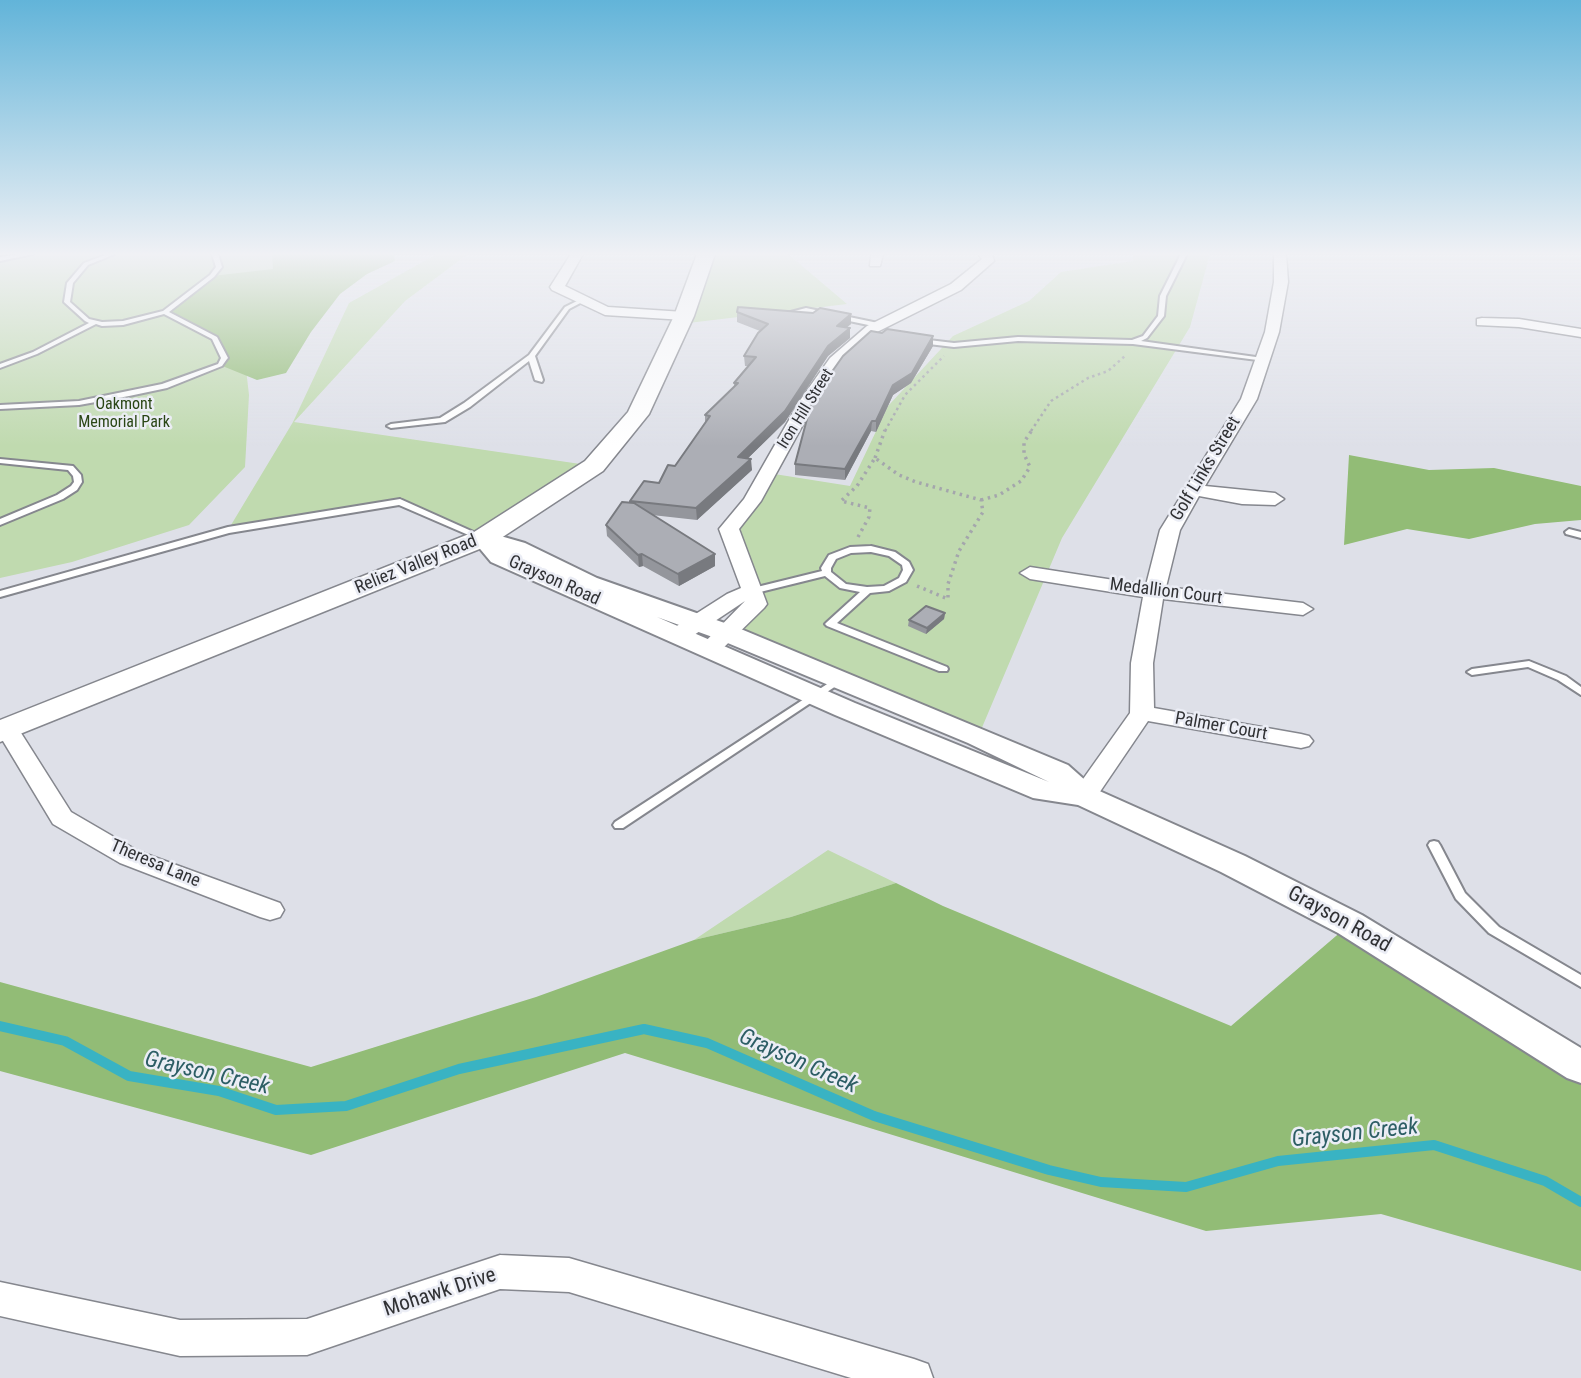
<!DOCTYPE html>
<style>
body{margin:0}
canvas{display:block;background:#dee0e8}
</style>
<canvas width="1581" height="1378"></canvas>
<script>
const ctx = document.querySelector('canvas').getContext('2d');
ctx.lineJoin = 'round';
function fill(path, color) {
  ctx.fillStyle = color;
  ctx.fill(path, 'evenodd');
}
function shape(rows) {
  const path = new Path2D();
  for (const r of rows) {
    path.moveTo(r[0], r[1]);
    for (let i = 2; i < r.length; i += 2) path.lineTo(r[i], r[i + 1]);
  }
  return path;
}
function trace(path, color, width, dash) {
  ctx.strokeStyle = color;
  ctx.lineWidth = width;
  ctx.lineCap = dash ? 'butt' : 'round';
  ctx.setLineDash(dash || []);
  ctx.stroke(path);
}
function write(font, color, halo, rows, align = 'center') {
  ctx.font = font + ' "Roboto Condensed",sans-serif';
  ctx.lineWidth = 5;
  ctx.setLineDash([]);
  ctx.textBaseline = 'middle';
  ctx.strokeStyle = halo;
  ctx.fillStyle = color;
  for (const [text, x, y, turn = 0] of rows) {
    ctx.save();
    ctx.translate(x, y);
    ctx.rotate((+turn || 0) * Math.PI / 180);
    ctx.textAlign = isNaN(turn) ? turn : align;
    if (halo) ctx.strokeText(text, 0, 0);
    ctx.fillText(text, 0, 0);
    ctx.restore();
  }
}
const green = shape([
 [0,254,299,254,243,343,249,395,245,467,189,525,72,562,0,578],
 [437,254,468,254,405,301,294,422,594,466,483,538,400,502,228,530,293,422,349,303],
 [706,254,788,254,847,304,680,324],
 [1133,254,1210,254,1190,327,1062,538,978,737,729,634,760,603,729,529,768,473,850,486,888,406,953,336,1029,301,1061,272,1133,261],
 [828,850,896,883,791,917,694,940]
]);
const forest = shape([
 [272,254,394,254,395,261,367,274,340,294,311,332,286,373,257,380,220,365,225,357,215,338,165,312,212,276,273,269],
 [1349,455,1429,470,1494,468,1581,486,1581,520,1535,524,1469,539,1407,529,1344,545],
 [896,883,943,906,1231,1026,1350,924,1581,1067,1581,1271,1381,1214,1206,1231,625,1053,311,1155,0,1071,0,982,311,1067,536,997,694,940,791,917]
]);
const stream = shape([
 [0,1026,65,1041,129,1076,219,1091,276,1110,346,1106,459,1069,644,1029,707,1043,874,1116,1049,1170,1101,1182,1186,1187,1278,1161,1434,1145,1545,1181,1581,1202]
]);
const pathFar1 = shape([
 [885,431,905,395,944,356],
 [1031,431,1051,401,1088,378,1108,371,1126,355]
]);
const path = shape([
 [875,458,885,430],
 [981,500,999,495,1021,481,1030,467,1024,454,1024,442,1032,430],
 [858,537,869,517,870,508,841,501,857,486,875,458,899,475,916,482,981,500,983,512,959,551,948,584,948,599,917,586]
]);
const service = shape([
 [22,254,33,254,0,261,0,257,22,254],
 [108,254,115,254,88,265,73,283,70,302,89,319,102,322,123,321,163,311,210,275,216,267,212,254,218,254,222,267,214,277,169,312,217,337,228,358,227,359,222,366,167,388,129,396,79,405,0,409,0,405,79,401,162,384,218,364,221,358,212,339,164,314,123,325,102,326,96,324,37,354,0,368,0,364,33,352,89,323,85,321,64,302,67,283,84,263,108,254],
 [1181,254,1187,254,1166,296,1164,316,1147,338,1141,341,1263,358,1265,359,1265,361,1133,344,1018,341,954,347,920,343,917,341,920,339,954,343,1018,337,1132,340,1143,336,1158,316,1160,296,1181,254],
 [581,299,586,300,569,309,535,356,543,380,542,382,535,380,529,361,470,407,445,422,391,428,387,426,391,424,440,418,464,403,529,355,565,307,581,299],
 [806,308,878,323,881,325,878,327,806,312,782,317,779,315,806,308],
 [0,459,73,466,81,475,82,482,77,490,63,499,0,525,0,519,57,495,71,486,74,482,73,476,68,470,0,463,0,459],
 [400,499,487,538,486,540,480,540,399,505,229,533,0,597,0,591,228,527,400,499],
 [1569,529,1581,532,1581,538,1566,534,1565,532,1569,529],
 [871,546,895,552,909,562,913,570,906,582,889,591,870,593,837,623,947,667,948,669,947,671,939,671,827,626,825,624,827,622,860,592,840,588,825,576,752,594,747,591,749,589,822,571,821,568,829,555,850,547,871,546],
 [871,552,889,556,902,565,903,570,899,578,884,586,867,587,846,584,831,572,831,568,836,559,851,553,871,552],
 [1529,661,1566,676,1581,687,1581,695,1558,680,1528,667,1472,675,1467,672,1472,669,1529,661],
 [838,677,843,680,842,682,623,828,615,828,613,825,615,822,838,677],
 [1434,841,1438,842,1440,845,1465,893,1499,927,1581,975,1581,987,1489,933,1456,899,1428,845,1430,842,1434,841]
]);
const minor = shape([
 [571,254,583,254,565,286,608,307,684,312,691,316,684,320,605,315,552,290,550,287,571,254],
 [871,254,883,254,880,266,870,266,871,254],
 [978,254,992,254,994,261,961,290,877,332,841,364,817,399,761,501,739,529,767,604,764,608,717,654,709,656,698,649,745,601,685,641,669,641,666,636,669,631,727,594,741,588,719,529,744,499,801,399,830,358,867,326,951,284,982,259,978,254],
 [1274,254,1286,254,1288,282,1279,332,1257,399,1205,486,1275,493,1284,499,1275,505,1242,504,1199,496,1180,530,1166,587,1303,603,1313,609,1303,615,1163,599,1153,663,1154,708,1301,734,1309,736,1313,741,1309,746,1301,748,1148,721,1093,802,1075,802,1071,796,1130,713,1131,663,1143,597,1030,579,1020,573,1030,567,1146,585,1160,530,1241,399,1265,332,1274,282,1274,254],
 [1482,318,1519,319,1581,329,1581,337,1519,327,1477,325,1477,319,1482,318],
 [8,723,16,725,71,812,138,851,280,903,284,910,280,917,270,920,260,917,120,863,53,824,0,736,0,725,8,723],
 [500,1255,569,1258,914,1359,928,1364,933,1378,851,1378,569,1292,500,1289,307,1355,180,1356,0,1316,0,1282,180,1320,307,1319,500,1255]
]);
const tertiary = shape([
 [483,531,525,543,597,578,736,627,1068,765,1095,789,1245,856,1362,915,1581,1048,1581,1083,1567,1078,1338,933,1221,872,1078,805,1033,798,835,715,491,562,471,538,475,533,483,531],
 [657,617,718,639,968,743,1049,782,855,703,657,617]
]);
const secondary = shape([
 [697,254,715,254,694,316,649,414,603,471,492,544,0,742,0,720,474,532,585,461,628,412,674,316,697,254]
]);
const wall = shape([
 [737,312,851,324,847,327,850,338,828,356,785,422,748,458,752,470,697,520,652,515,715,566,679,586,643,566,639,567,607,536,606,525,630,503,630,501,659,483,675,466,705,423,705,415,734,387,734,383,748,366,745,366,744,356,760,331,737,322],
 [882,333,933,336,933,346,911,383,893,395,876,432,871,431,845,480,795,475,795,464],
 [945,613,944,619,926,634,908,626,909,620]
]);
const shadedWall = shape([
 [851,314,851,324,837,335,837,326],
 [850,328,850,338,828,356,785,422,738,468,738,457,828,346],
 [933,336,933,346,911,383,893,395,876,432,876,421,893,385],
 [872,421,871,431,845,480,845,469],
 [751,459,752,470,697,520,696,508],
 [642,554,643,566,639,567,638,555],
 [715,554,715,566,679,586,678,574],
 [945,613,944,619,926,634,927,628]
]);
const building = shape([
 [738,307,813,313,820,308,851,314,837,326,850,328,828,346,785,411,738,457,751,459,696,508,630,501,644,481,659,483,668,465,675,466,710,416,705,415,738,383,734,383,756,357,744,356,758,333,768,324,737,312,738,307],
 [887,329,933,336,912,373,893,385,876,421,872,421,845,469,795,464,811,404,819,390,843,356,871,331,882,333,887,329],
 [622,502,634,503,715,554,678,574,642,554,638,555,606,525,622,502],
 [926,606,945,613,927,628,909,620,926,606]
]);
const farParknames = [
 ["Oakmont",124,405],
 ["Memorial Park",124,423]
];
const farStreetnames = [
 ["Iron Hill Street",806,409,-58]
];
const streetNames = [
 ["Golf Links Street",1206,469,-59],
 ["Reliez Valley Road",416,565,-22],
 ["Grayson Road",554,581,24],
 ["Medallion Court",1166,592,7],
 ["Palmer Court",1221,727,10],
 ["Theresa Lane",155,864,23]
];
const nearStreetnames = [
 ["Grayson Road",1339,920,29],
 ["Mohawk Drive",440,1293,-18]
];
const nearWaternames = [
 ["Grayson Creek",798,1062,24],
 ["Grayson Creek",207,1074,13],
 ["Grayson Creek",1355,1134,-6]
];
fill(green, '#c0daaf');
fill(forest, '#92bc76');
trace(stream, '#39b3c3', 10);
trace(service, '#85878e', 4);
trace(minor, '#85878e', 3);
trace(tertiary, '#85878e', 4);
trace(secondary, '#85878e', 3);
trace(pathFar1, '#a4a6ac', 2.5, [2.5, 3.5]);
trace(path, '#a4a6ac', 3.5, [2.5, 4.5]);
fill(service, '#fff');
fill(minor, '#fff');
fill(tertiary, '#fff');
fill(secondary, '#fff');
fill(wall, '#94969c');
fill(shadedWall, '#787a7f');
fill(building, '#acaeb5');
trace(building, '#787a7f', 2);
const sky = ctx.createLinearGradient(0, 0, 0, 446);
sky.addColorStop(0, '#62b4d9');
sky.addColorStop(0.57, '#f0f1f5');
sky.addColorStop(1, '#f0f1f500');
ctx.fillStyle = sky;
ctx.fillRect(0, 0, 1581, 446);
write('16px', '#2a4615', '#ebedf5', farParknames);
write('16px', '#303134', '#ebedf5', farStreetnames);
write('18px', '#303134', '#ebedf5', streetNames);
write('21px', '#303134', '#ebedf5', nearStreetnames);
write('italic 23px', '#2d5e65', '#ebedf5', nearWaternames);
</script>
